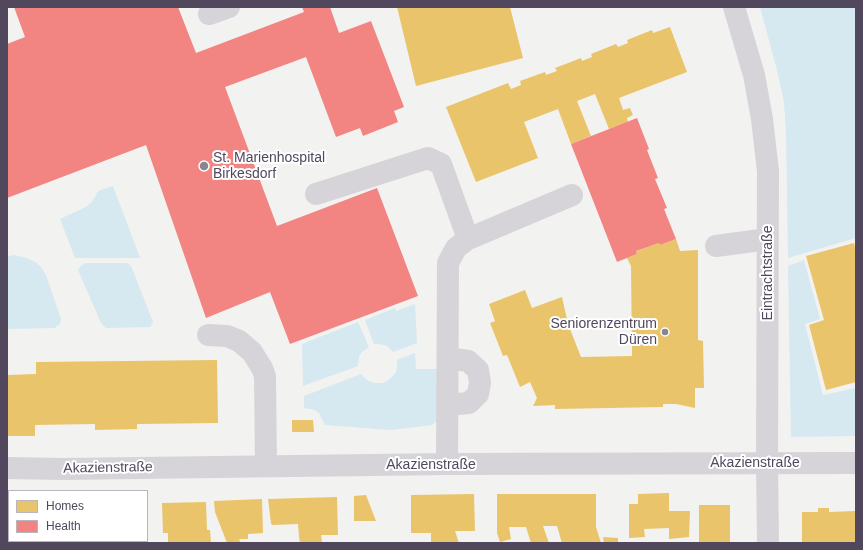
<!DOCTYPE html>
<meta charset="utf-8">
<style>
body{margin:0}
#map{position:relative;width:863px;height:550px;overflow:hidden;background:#f2f2f1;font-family:Arial,sans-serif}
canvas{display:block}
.frame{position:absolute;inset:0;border:8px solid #51485e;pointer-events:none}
.legend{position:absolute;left:8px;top:490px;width:140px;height:52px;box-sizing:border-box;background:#fff;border:1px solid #b9b6bf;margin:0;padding:5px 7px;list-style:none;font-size:12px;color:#51485e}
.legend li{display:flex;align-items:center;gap:8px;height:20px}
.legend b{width:20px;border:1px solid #b9b6bf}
</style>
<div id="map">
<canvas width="863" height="550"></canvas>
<div class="frame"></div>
<ul class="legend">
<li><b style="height:11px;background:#e9c46a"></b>Homes</li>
<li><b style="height:11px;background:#f28482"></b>Health</li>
</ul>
</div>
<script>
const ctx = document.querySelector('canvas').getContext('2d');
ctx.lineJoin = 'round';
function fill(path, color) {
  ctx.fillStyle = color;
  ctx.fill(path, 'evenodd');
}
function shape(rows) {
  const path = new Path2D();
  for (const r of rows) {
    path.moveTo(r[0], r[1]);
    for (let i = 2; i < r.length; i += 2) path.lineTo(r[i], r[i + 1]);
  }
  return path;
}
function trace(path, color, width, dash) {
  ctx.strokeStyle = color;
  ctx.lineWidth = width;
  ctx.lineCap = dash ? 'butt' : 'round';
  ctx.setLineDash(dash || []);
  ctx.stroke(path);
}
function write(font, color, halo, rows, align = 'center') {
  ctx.font = font + ' Arial,sans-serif';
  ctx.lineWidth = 4;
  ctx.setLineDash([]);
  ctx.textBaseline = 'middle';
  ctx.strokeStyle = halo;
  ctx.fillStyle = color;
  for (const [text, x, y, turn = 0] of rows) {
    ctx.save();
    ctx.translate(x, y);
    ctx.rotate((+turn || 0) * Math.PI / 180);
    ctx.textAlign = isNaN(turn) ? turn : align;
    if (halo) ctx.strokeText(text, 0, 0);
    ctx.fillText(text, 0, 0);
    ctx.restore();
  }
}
const green = shape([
 [760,7,856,7,856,238,788,258,786,132,784,102,778,74],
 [113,186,140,258,75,258,60,219,86,207,92,202,98,191],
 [13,255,27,258,35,262,41,267,46,275,61,319,60,324,56,327,55,328,7,329,7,257],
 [804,260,820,319,805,324,823,395,856,388,856,436,791,437,788,266],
 [85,263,127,263,130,265,132,268,153,322,152,324,150,327,106,328,101,323,78,270,80,267],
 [415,304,417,343,393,352,387,346,379,344,374,344,365,320,395,308,396,311],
 [358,322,369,347,361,353,359,357,358,366,303,386,302,344],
 [415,353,416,369,437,369,438,420,432,425,391,430,325,425,319,413,315,410,304,408,304,396,361,374,367,380,374,383,383,383,387,381,393,376,396,372,397,368,397,360]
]);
const homes = shape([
 [397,7,510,7,523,58,416,86],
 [670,27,687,72,619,98,623,110,630,108,633,115,627,118,628,122,609,129,595,94,577,101,591,136,571,144,558,109,524,122,538,158,476,182,446,107,508,83,511,89,521,85,520,81,545,72,546,75,557,71,555,68,581,58,582,61,592,57,591,54,616,44,618,47,628,43,627,40,652,30,653,33],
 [676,239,680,251,698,250,698,340,703,341,704,388,695,388,695,408,676,404,663,404,663,407,555,409,555,405,533,406,537,398,530,382,520,387,507,355,503,356,490,323,495,321,489,304,525,290,532,308,562,297,568,324,581,357,632,356,631,266,627,258,637,254,636,251,659,243,660,245],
 [854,243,856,251,856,382,826,390,809,325,824,320,806,256],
 [217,360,218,423,137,424,137,429,95,430,95,424,35,425,35,436,7,436,7,375,36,374,36,362],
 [292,420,313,420,314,432,292,432],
 [669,493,669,511,690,511,689,537,669,539,669,528,644,529,645,537,629,538,629,504,638,504,638,494],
 [474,494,475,531,455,531,459,543,431,543,431,533,411,533,411,495],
 [497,494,596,494,596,527,601,543,562,543,557,526,543,526,549,543,531,543,526,527,509,527,511,539,500,542,497,533],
 [366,495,376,521,354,521,354,496],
 [337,497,338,535,321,535,322,543,300,543,299,536,298,524,272,525,271,523,268,499],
 [262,499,263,533,248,534,248,539,239,539,241,543,227,543,215,512,214,501],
 [206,502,207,530,210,530,211,543,168,543,168,533,163,533,162,503],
 [699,505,730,505,730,543,699,543],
 [818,508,829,508,829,512,856,511,856,543,802,543,802,512,818,512],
 [9,525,9,541,35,541,36,543,7,543,7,526],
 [603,537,618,538,618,543,604,543],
 [85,541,99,541,100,543,86,543],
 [112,541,143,541,145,543,112,543]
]);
const health = shape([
 [14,7,178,7,196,53,304,12,302,7,330,7,339,33,371,21,404,107,394,111,398,122,363,136,360,128,336,137,306,57,225,87,277,226,377,188,418,296,290,344,270,292,206,318,146,145,7,198,7,44,25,37],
 [637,118,649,149,647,150,658,178,655,179,667,208,664,209,676,239,660,245,659,243,636,251,637,254,617,262,571,144]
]);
const minor = shape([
 [734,7,754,75,762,119,768,171,767,463,768,543],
 [209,14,229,7],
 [316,194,428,158,441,164,468,239],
 [716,246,768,239],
 [208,335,227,336,239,341,252,352,262,368,265,376,266,466],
 [448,405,469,403,478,394,480,383,478,370,468,361,448,358],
 [447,464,448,263,456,248,468,239,572,195],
 [7,468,63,469,447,464,856,463]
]);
const markers = [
 [204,166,5,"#898491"],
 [665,332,4,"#898491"]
];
const poiNames = [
 ["St. Marienhospital",213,158],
 ["Birkesdorf",213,174],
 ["Seniorenzentrum",657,324,"right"],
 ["Düren",657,340,"right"]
];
const streetNames = [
 ["Eintrachtstraße",768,273,-90],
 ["Akazienstraße",755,463],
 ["Akazienstraße",431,465],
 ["Akazienstraße",108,468,-1]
];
fill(green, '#d6e8f0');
fill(homes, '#e9c46a');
fill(health, '#f28482');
trace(minor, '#d7d4d9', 22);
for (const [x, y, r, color] of markers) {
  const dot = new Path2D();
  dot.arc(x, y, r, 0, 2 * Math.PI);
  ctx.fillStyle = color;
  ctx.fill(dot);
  trace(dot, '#fff', 1.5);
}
write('14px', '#51485e', '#fff', poiNames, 'left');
write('14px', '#51485e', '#fff', streetNames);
</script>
